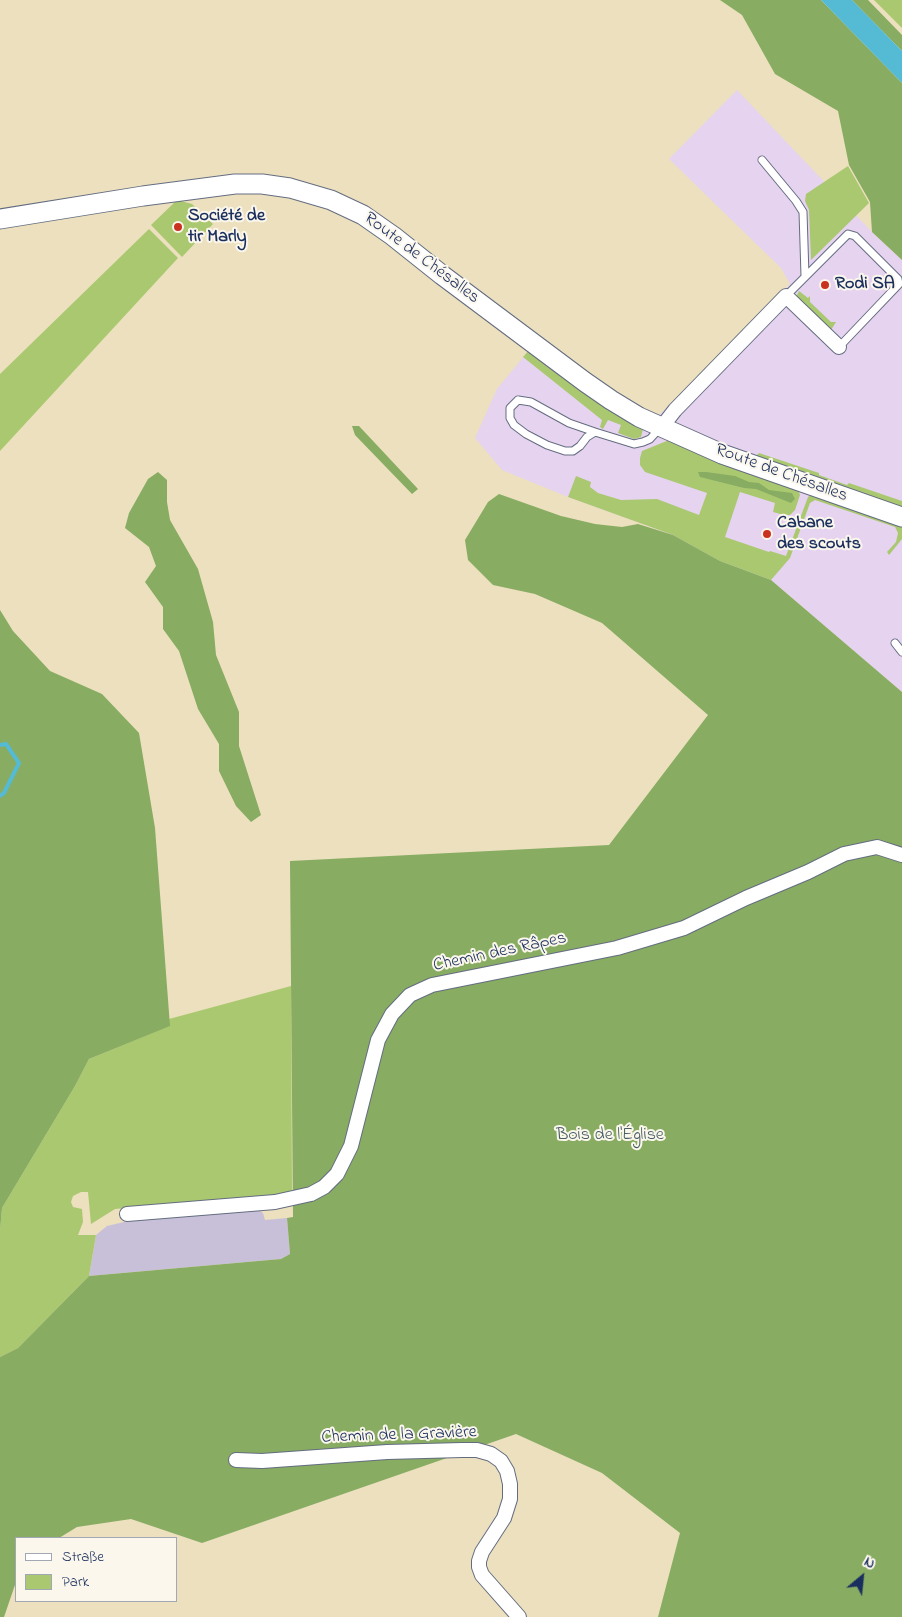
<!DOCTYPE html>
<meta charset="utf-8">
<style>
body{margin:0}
#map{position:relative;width:902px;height:1617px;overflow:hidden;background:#ece0be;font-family:"Indie Flower",sans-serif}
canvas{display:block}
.legend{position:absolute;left:15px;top:1537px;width:162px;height:65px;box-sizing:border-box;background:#fbf7ec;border:1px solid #a1a7b3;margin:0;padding:6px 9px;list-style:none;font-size:15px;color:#1b2f5e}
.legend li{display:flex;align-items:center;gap:10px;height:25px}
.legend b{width:25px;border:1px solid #a1a7b3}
.north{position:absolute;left:837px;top:1552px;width:50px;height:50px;-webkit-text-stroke:4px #fbf7ec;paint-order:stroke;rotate:28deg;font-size:14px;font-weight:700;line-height:20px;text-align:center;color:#1b2f5e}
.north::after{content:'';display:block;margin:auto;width:18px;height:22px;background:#1b2f5e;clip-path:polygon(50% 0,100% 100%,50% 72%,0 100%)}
</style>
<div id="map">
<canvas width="902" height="1617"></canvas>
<ul class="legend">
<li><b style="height:6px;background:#fff"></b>Straße</li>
<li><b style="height:14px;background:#aac870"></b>Park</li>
</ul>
<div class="north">N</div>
</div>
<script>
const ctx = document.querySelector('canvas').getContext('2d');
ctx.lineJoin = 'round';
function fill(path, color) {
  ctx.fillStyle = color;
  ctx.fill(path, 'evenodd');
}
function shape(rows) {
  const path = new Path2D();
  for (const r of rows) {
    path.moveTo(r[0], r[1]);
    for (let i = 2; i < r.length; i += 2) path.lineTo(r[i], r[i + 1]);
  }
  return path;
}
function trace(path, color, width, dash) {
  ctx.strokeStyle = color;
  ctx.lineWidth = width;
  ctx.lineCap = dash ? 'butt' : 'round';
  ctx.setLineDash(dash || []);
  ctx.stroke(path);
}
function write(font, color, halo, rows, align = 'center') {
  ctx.font = font + ' "Indie Flower",sans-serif';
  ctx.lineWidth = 4;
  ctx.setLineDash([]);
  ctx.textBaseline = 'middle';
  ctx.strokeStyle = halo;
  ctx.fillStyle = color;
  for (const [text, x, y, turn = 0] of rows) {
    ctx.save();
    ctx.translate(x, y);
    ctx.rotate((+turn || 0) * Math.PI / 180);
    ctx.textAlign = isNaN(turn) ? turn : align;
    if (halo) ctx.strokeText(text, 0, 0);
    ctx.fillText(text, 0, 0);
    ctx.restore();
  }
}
const built = shape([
 [737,90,872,232,902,260,902,692,771,580,720,561,673,535,568,497,502,470,475,438,497,389,530,349,639,417,659,415,790,284,781,268,669,159]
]);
const industrial = shape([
 [259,1210,263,1213,265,1220,287,1218,290,1254,281,1259,89,1276,96,1235,107,1226,124,1222]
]);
const green = shape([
 [874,0,902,0,902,28],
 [848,166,869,203,811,260,809,210,805,201,806,194],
 [177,200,192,204,213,224,182,257,151,225],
 [149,229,178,258,0,451,0,374],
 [799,291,808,298,810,296,810,302,831,322,836,322,831,330,827,330,796,297],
 [530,349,643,429,641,437,634,439,618,433,621,425,608,420,603,429,600,427,602,420,523,357],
 [669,440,797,487,800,495,795,510,790,515,784,515,773,512,775,503,740,492,725,537,769,552,770,551,786,556,808,497,811,494,902,526,902,539,889,555,887,552,896,542,898,533,895,527,815,500,810,503,790,558,771,580,720,561,673,535,568,497,576,476,591,482,590,487,598,493,621,500,657,499,699,515,707,493,645,472,640,465,640,458,642,451],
 [759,453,819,473,819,475,847,485,849,483,902,501,902,508,755,457],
 [291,986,292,1194,115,1209,91,1224,88,1192,81,1192,73,1196,71,1202,73,1207,82,1209,83,1222,78,1235,96,1235,89,1276,18,1348,0,1357,0,1231,2,1208,75,1086,89,1059,169,1026,169,1019]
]);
const forest = shape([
 [720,0,821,0,902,83,902,260,872,232,870,202,849,165,838,111,775,74,742,15],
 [852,0,868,0,902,35,902,51],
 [352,426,359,426,418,489,412,494,355,435],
 [158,472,167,480,167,502,170,520,198,569,213,622,216,655,239,712,239,746,261,815,251,822,236,806,219,771,219,744,198,709,179,651,163,629,163,607,145,582,156,566,149,547,125,528,129,513,148,479],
 [698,472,706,472,735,476,749,482,759,483,769,490,792,493,795,499,791,503,756,489,744,488,700,477],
 [499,494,561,516,595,524,622,527,638,524,673,535,720,561,771,580,902,692,902,1617,658,1617,680,1533,602,1473,516,1434,202,1543,131,1519,77,1527,59,1538,16,1538,16,1582,4,1617,0,1617,0,1357,18,1348,89,1276,281,1259,290,1254,287,1218,293,1217,290,861,609,845,708,715,602,623,535,594,493,585,468,560,465,540,488,502],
 [0,610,13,631,50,671,102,694,139,733,155,828,170,1026,89,1059,75,1086,2,1208,0,1231]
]);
const water = shape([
 [821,0,852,0,902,51,902,83]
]);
const stream = shape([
 [0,745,6,744,19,763,4,793,0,796]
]);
const lane = shape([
 [762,160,796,201,803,212,805,276],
 [786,296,848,234,855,236,898,279,899,284,839,347],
 [518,400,531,402,569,423,595,432,587,437,580,446,573,451,565,451,547,445,526,434,514,425,510,418,510,408,518,400],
 [595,432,634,444,643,442,650,439,660,428],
 [895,643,902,652]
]);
const street = shape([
 [661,428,675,410,786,296,839,347],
 [127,1214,275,1202,311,1194,324,1187,337,1174,351,1146,378,1040,392,1014,410,995,432,985,617,948,684,928,746,898,808,872,844,854,877,847,902,855],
 [236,1460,262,1461,387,1452,462,1450,477,1450,491,1454,501,1461,507,1471,510,1484,510,1499,504,1518,482,1552,479,1561,479,1567,482,1575,519,1617]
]);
const secondary = shape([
 [0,219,143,196,235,184,262,184,290,188,331,200,363,215,393,236,442,275,585,382,611,400,639,417,722,454,902,517]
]);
const markers = [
 [178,227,5,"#c8321e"],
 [825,285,5,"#c8321e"],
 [767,534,5,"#c8321e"]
];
const poiNames = [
 ["Société de",188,217],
 ["tir Marly",188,238],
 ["Rodi SA",835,285],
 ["Cabane",777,524],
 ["des scouts",777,545]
];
const streetNames = [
 ["Route de Chésalles",421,259,37],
 ["Route de Chésalles",781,474,20],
 ["Chemin des Râpes",500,953,-12],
 ["Chemin de la Gravière",399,1436,-2]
];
const parkNames = [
 ["Bois de l'Église",610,1136]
];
fill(built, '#e6d3f0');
fill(industrial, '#c8c0d8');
fill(green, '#aac870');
fill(forest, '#87ac62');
fill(water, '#55bad4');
trace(stream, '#55bad4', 4);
trace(lane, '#646d80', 9);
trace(street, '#646d80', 16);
trace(secondary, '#646d80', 21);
trace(lane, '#fff', 7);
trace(street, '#fff', 14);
trace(secondary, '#fff', 19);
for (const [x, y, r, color] of markers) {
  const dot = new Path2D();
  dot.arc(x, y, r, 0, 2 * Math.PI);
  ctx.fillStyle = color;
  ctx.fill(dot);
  trace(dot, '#fbf7ec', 2);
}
write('bold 18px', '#1b2f5e', '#fbf7ec', poiNames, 'left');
write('18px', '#1b2f5e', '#fbf7ec', streetNames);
write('18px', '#465d63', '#fbf7ec', parkNames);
</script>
